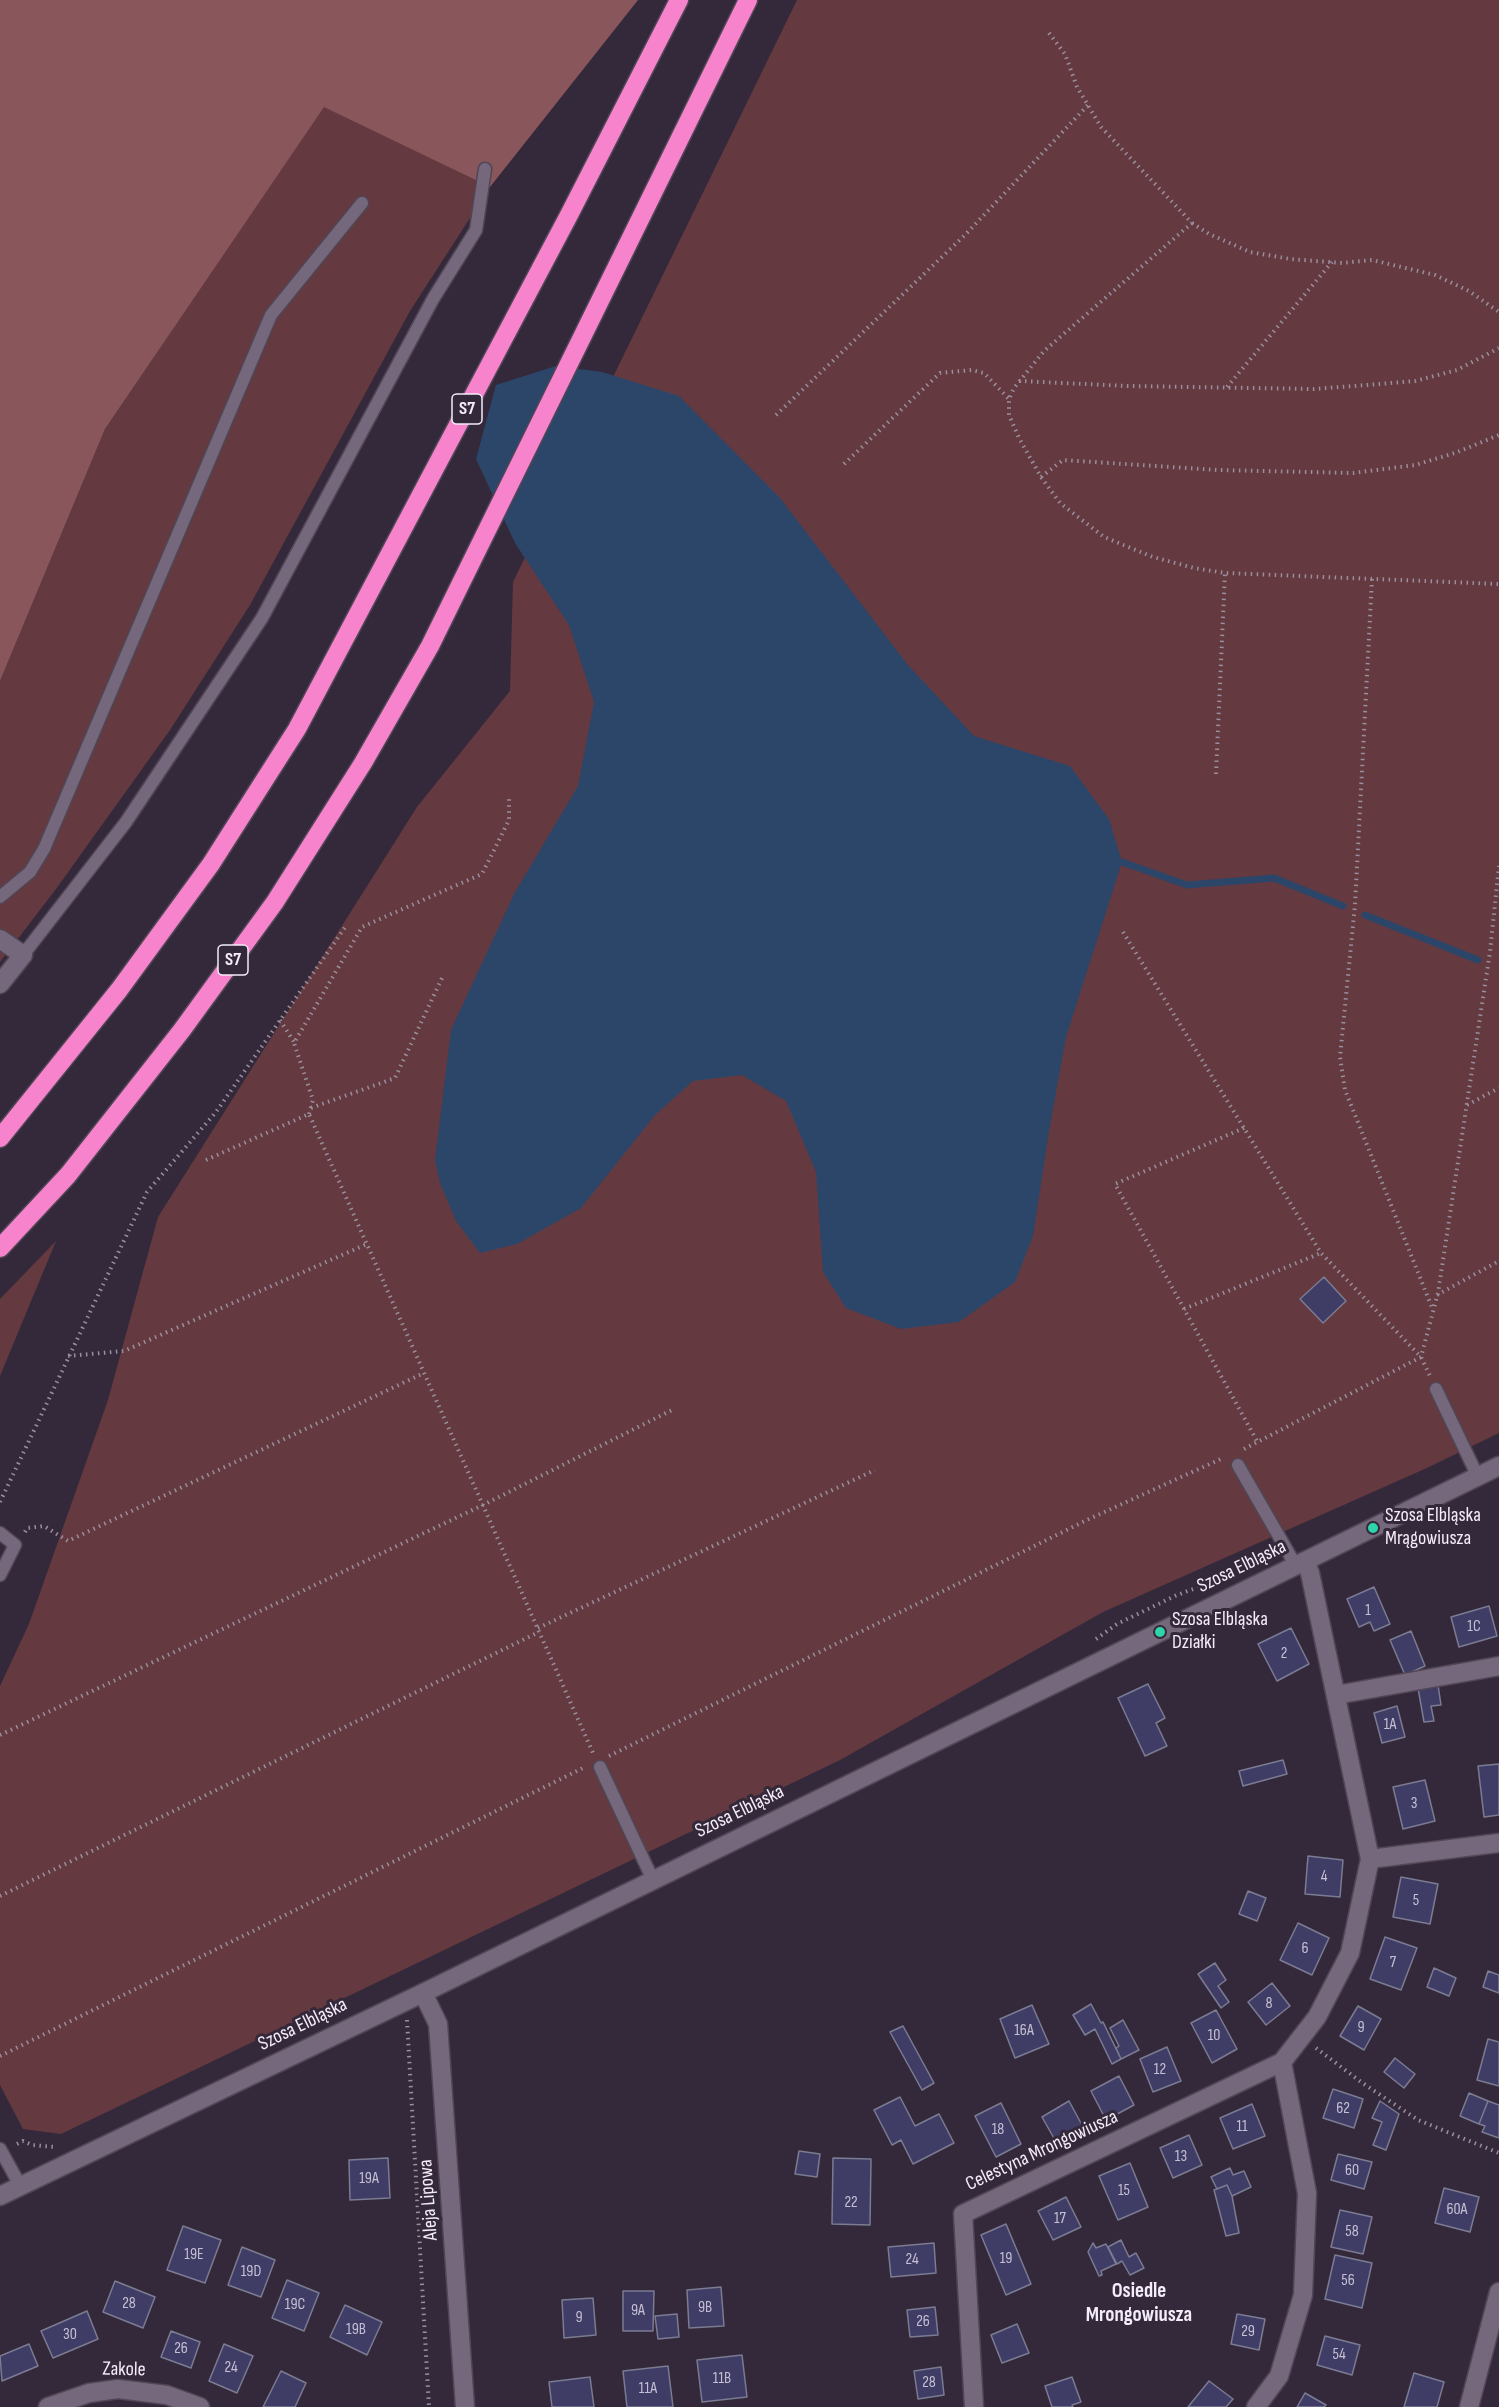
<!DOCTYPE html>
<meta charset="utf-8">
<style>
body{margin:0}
canvas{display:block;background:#34293a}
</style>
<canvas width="1499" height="2407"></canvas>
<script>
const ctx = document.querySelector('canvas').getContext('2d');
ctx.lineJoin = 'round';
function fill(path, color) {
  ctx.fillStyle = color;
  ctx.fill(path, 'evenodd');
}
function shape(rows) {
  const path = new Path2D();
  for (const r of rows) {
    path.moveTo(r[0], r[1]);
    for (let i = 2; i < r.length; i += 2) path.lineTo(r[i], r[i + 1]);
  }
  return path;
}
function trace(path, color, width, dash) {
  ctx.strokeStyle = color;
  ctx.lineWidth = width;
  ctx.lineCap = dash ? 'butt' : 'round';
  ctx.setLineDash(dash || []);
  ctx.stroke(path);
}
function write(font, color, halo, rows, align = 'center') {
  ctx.font = font + ' "Sofia Sans Condensed",sans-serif';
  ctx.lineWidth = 6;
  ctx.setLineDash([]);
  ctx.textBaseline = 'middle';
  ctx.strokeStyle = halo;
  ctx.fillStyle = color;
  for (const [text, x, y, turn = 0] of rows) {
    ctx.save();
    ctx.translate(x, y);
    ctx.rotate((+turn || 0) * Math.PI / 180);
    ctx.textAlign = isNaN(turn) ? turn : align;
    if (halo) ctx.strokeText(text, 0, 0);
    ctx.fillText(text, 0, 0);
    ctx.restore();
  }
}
const green = shape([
 [797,0,1499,0,1499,1433,1429,1467,1103,1612,840,1760,61,2134,23,2129,0,2085,0,1686,29,1624,108,1400,158,1217,417,807,510,691,513,582],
 [324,106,490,187,410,311,250,605,170,730,56,889,0,962,0,681,105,429],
 [56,1241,0,1376,0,1299]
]);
const forest = shape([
 [0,0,638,0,490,187,324,107,105,429,0,681]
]);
const water = shape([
 [556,366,602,372,679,396,780,498,908,665,974,736,1070,766,1109,819,1122,862,1066,1037,1049,1131,1033,1236,1015,1282,959,1322,901,1329,846,1308,823,1272,816,1172,786,1101,742,1075,693,1081,655,1115,581,1208,517,1244,480,1253,456,1221,440,1183,435,1160,451,1030,514,894,578,786,594,702,569,625,515,543,476,459,496,385]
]);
const stream = shape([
 [1122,862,1187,885,1274,878,1343,906],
 [1365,915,1478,960]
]);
const building = shape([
 [1324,1277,1346,1301,1323,1323,1300,1299,1324,1277],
 [1374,1587,1390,1624,1374,1631,1370,1622,1359,1627,1347,1599,1374,1587],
 [1489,1606,1497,1636,1459,1647,1451,1617,1489,1606],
 [1291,1628,1309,1664,1277,1681,1258,1644,1291,1628],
 [1411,1631,1425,1666,1405,1675,1390,1640,1411,1631],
 [1148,1684,1165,1718,1156,1723,1167,1746,1145,1756,1118,1698,1148,1684],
 [1438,1685,1441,1705,1431,1706,1434,1721,1424,1722,1418,1688,1438,1685],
 [1397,1706,1405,1737,1382,1743,1374,1713,1397,1706],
 [1283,1760,1287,1774,1243,1786,1239,1771,1283,1760],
 [1499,1764,1499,1815,1484,1817,1478,1766,1499,1764],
 [1425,1780,1435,1821,1403,1829,1393,1787,1425,1780],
 [1308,1856,1343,1860,1340,1897,1305,1894,1308,1856],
 [1401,1877,1438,1884,1430,1924,1393,1917,1401,1877],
 [1248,1891,1266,1898,1257,1921,1239,1914,1248,1891],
 [1298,1923,1329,1938,1312,1975,1280,1960,1298,1923],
 [1385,1937,1417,1948,1401,1990,1370,1979,1385,1937],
 [1215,1963,1226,1980,1218,1986,1229,2002,1221,2008,1198,1974,1215,1963],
 [1434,1968,1456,1978,1449,1996,1427,1987,1434,1968],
 [1488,1971,1499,1975,1499,1993,1483,1987,1488,1971],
 [1272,1983,1290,2006,1266,2025,1248,2002,1272,1983],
 [1091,2004,1101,2023,1103,2022,1121,2059,1112,2064,1095,2029,1085,2035,1073,2015,1091,2004],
 [1032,2005,1049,2044,1015,2058,1000,2019,1032,2005],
 [1358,2006,1381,2019,1364,2050,1340,2036,1358,2006],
 [1216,2010,1237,2049,1212,2063,1191,2023,1216,2010],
 [1123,2020,1139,2050,1121,2059,1116,2048,1119,2046,1110,2028,1123,2020],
 [903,2026,934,2083,922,2090,890,2032,903,2026],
 [1488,2039,1499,2042,1499,2086,1477,2080,1488,2039],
 [1167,2047,1181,2081,1153,2092,1140,2059,1167,2047],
 [1395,2058,1415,2074,1404,2088,1384,2072,1395,2058],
 [1119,2076,1134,2105,1106,2120,1091,2091,1119,2076],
 [1333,2089,1363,2099,1354,2128,1323,2118,1333,2089],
 [1469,2093,1488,2101,1479,2124,1460,2116,1469,2093],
 [900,2097,915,2126,939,2114,954,2143,913,2164,901,2140,892,2145,874,2110,900,2097],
 [1069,2101,1082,2125,1055,2140,1042,2117,1069,2101],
 [1380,2101,1399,2114,1386,2150,1373,2145,1382,2122,1372,2118,1380,2101],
 [1488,2101,1499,2105,1499,2138,1482,2132,1485,2126,1479,2124,1488,2101],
 [1001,2103,1021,2144,996,2157,975,2116,1001,2103],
 [1252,2104,1265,2136,1233,2149,1220,2118,1252,2104],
 [1189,2135,1202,2165,1173,2178,1160,2148,1189,2135],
 [799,2151,820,2154,817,2177,795,2174,799,2151],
 [1338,2154,1372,2162,1364,2189,1331,2180,1338,2154],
 [388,2158,390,2198,350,2200,349,2160,388,2158],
 [833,2158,871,2159,870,2225,832,2224,833,2158],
 [1130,2163,1148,2207,1118,2220,1099,2176,1130,2163],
 [1230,2168,1233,2175,1244,2171,1251,2187,1232,2196,1227,2185,1217,2189,1211,2177,1230,2168],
 [1227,2185,1232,2196,1239,2233,1226,2236,1214,2190,1227,2185],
 [1444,2188,1479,2197,1470,2232,1435,2223,1444,2188],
 [1066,2197,1081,2227,1053,2240,1038,2211,1066,2197],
 [1340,2210,1372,2217,1363,2254,1331,2247,1340,2210],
 [1006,2224,1031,2284,1006,2295,981,2235,1006,2224],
 [183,2226,221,2240,205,2283,167,2270,183,2226],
 [1121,2240,1129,2257,1136,2253,1144,2268,1130,2275,1122,2261,1117,2264,1108,2247,1121,2240],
 [934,2243,936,2273,891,2277,888,2247,934,2243],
 [1093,2243,1096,2248,1106,2244,1116,2264,1101,2271,1102,2275,1099,2276,1088,2252,1093,2243],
 [242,2247,275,2260,261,2297,228,2285,242,2247],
 [1335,2255,1372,2263,1362,2308,1325,2299,1335,2255],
 [287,2280,319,2293,304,2331,272,2318,287,2280],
 [115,2281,155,2297,143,2328,103,2312,115,2281],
 [721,2287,724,2326,689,2328,687,2290,721,2287],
 [623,2291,654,2291,653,2331,623,2331,623,2291],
 [593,2298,596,2335,564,2338,562,2300,593,2298],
 [345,2305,382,2322,367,2355,330,2337,345,2305],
 [935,2307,938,2335,910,2337,907,2310,935,2307],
 [87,2311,98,2339,53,2358,41,2331,87,2311],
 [677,2314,679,2337,658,2339,655,2316,677,2314],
 [1237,2314,1265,2319,1259,2350,1231,2344,1237,2314],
 [1017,2324,1029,2353,1002,2363,991,2335,1017,2324],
 [171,2331,200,2342,191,2368,161,2357,171,2331],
 [1325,2336,1360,2345,1352,2375,1317,2365,1325,2336],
 [29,2344,38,2366,2,2381,0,2356,29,2344],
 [224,2344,253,2356,237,2393,209,2381,224,2344],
 [742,2355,747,2397,702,2402,697,2360,742,2355],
 [668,2366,673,2407,627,2407,623,2371,668,2366],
 [941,2367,944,2395,918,2399,914,2371,941,2367],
 [281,2371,306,2383,295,2407,263,2407,281,2371],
 [1414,2373,1444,2382,1437,2407,1404,2407,1414,2373],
 [590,2377,594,2407,552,2407,549,2382,590,2377],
 [1072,2377,1081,2402,1072,2405,1073,2407,1052,2407,1045,2386,1072,2377],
 [1209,2381,1233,2399,1226,2407,1188,2407,1209,2381],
 [1305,2393,1326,2405,1324,2407,1297,2407,1305,2393]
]);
const path = shape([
 [1049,33,1065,54,1077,87,1101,127,1192,223,1044,351,1014,388,1009,399,1009,415,1019,438,1041,477,1060,503,1104,537,1153,557,1194,568,1225,573,1499,584],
 [1192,223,1209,234,1250,252,1290,259,1342,263,1372,260,1435,275,1469,291,1499,312],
 [1019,381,1128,386,1314,389,1367,385,1415,381,1457,370,1499,348],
 [1227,387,1332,262],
 [776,415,965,235,1088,105],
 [844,464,940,373,972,370,984,373,1009,399],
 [1041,477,1063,460,1217,470,1353,473,1415,465,1455,453,1499,435],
 [1372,579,1355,905,1340,1057,1345,1090,1433,1310],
 [1216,774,1225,573],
 [1123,932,1321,1253,1421,1357,1430,1376],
 [280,1020,294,1042],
 [1467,1105,1499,1088],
 [311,1108,395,1078,442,978],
 [309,1114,313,1100,294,1043,362,927,482,874,509,820,509,796],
 [1244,1128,1115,1184,1258,1443],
 [206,1160,309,1114,593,1753],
 [1437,1295,1499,1261],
 [1184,1309,1321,1253],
 [68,1356,124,1351,367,1244],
 [1244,1449,1421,1357,1438,1293,1490,952,1499,866],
 [0,1502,147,1192,216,1112,346,926],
 [25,1532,27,1528,44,1526,68,1541,424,1373],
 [538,1628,875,1470],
 [1096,1639,1117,1624,1177,1595,1210,1583],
 [0,1735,483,1505,674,1409],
 [609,1756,1089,1519,1223,1458],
 [0,1896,539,1632],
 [407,2020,429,2407],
 [1316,2048,1361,2082,1418,2120,1499,2153],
 [0,2056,583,1768],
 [17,2144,23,2141,32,2145,55,2147]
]);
const lane = shape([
 [0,897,30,872,44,849,271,315,362,203],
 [23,955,126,822,262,618,433,299,476,230,485,169],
 [1436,1389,1478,1477],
 [1238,1465,1296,1566],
 [0,1533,15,1545,0,1575],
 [600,1767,653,1880],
 [0,2149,21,2187]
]);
const street = shape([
 [0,939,23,955,0,984],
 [1336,1695,1499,1666],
 [1370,1859,1499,1843],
 [423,1993,438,2024,465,2407],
 [48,2407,89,2393,118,2389,167,2395,200,2407],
 [974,2407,963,2214,1282,2062,1317,2017,1350,1953,1370,1859,1310,1573,1305,1561],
 [1256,2407,1279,2376,1303,2295,1307,2193,1282,2062],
 [1469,2407,1499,2292]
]);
const secondary = shape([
 [0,2196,423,1993,1499,1466]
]);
const highway = shape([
 [0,1138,119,990,211,864,297,729,569,215,679,0],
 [0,1248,68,1175,182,1030,275,902,363,763,430,646,748,0]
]);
const markers = [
 [1373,1528,6,"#2ed4aa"],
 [1160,1632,6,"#2ed4aa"]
];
const numberNames = [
 ["1",1368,1611],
 ["1C",1474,1627],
 ["2",1284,1654],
 ["1A",1390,1725],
 ["3",1414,1804],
 ["4",1324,1877],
 ["5",1416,1901],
 ["6",1305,1949],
 ["7",1393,1963],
 ["8",1269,2004],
 ["9",1361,2028],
 ["16A",1024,2031],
 ["10",1214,2036],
 ["12",1160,2070],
 ["62",1343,2109],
 ["11",1242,2127],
 ["18",998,2130],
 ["13",1181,2157],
 ["60",1352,2171],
 ["19A",369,2179],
 ["15",1124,2191],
 ["22",851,2203],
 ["60A",1457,2210],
 ["17",1060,2219],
 ["58",1352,2232],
 ["19E",194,2255],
 ["19",1006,2259],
 ["24",912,2260],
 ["19D",251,2272],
 ["56",1348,2281],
 ["28",129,2304],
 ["19C",295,2305],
 ["9B",705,2308],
 ["9A",638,2311],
 ["9",579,2318],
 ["26",923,2322],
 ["19B",356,2330],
 ["29",1248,2332],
 ["30",70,2335],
 ["26",181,2349],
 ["54",1339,2355],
 ["24",231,2368],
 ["11B",722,2379],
 ["28",929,2383],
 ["11A",648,2389]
];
const shields = [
 [467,409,30],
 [233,960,30]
];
const shieldNames = [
 ["S7",467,409],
 ["S7",233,960]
];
const poiNames = [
 ["Szosa Elbląska",1385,1516],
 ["Mrągowiusza",1385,1539],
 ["Szosa Elbląska",1172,1620],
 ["Działki",1172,1643]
];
const streetNames = [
 ["Szosa Elbląska",1242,1567,-26],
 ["Szosa Elbląska",740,1812,-26],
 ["Szosa Elbląska",303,2025,-26],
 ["Celestyna Mrongowiusza",1042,2151,-25],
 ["Aleja Lipowa",429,2200,-94],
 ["Zakole",124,2370,1]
];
const neighbourhoodNames = [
 ["Osiedle",1139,2292],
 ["Mrongowiusza",1139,2316]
];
fill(green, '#64393f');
fill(forest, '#89565c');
fill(water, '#2c466a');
trace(stream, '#2c466a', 7);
fill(building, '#3f3d66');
trace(building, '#7b7b92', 1.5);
trace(lane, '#504655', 15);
trace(street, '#504655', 21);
trace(secondary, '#504655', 21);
trace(highway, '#504655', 21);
trace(path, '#998f9e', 4, [1.5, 4.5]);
trace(lane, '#75687c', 12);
trace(street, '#75687c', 18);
trace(secondary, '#75687c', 18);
trace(highway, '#f783cc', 18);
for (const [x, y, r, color] of markers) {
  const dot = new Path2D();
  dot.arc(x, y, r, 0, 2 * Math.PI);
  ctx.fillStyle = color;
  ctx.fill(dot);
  trace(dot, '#34293a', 2);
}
write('16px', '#c7c0d4', null, numberNames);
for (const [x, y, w] of shields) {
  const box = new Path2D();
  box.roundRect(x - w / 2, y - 15, w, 30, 4.5);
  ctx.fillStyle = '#34293a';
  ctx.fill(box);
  trace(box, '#f4ecf8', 1.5);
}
write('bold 18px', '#f4ecf8', null, shieldNames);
write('20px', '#f4ecf8', '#34293a', poiNames, 'left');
write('20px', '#f4ecf8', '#34293a', streetNames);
write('bold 21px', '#f4ecf8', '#34293a', neighbourhoodNames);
</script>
